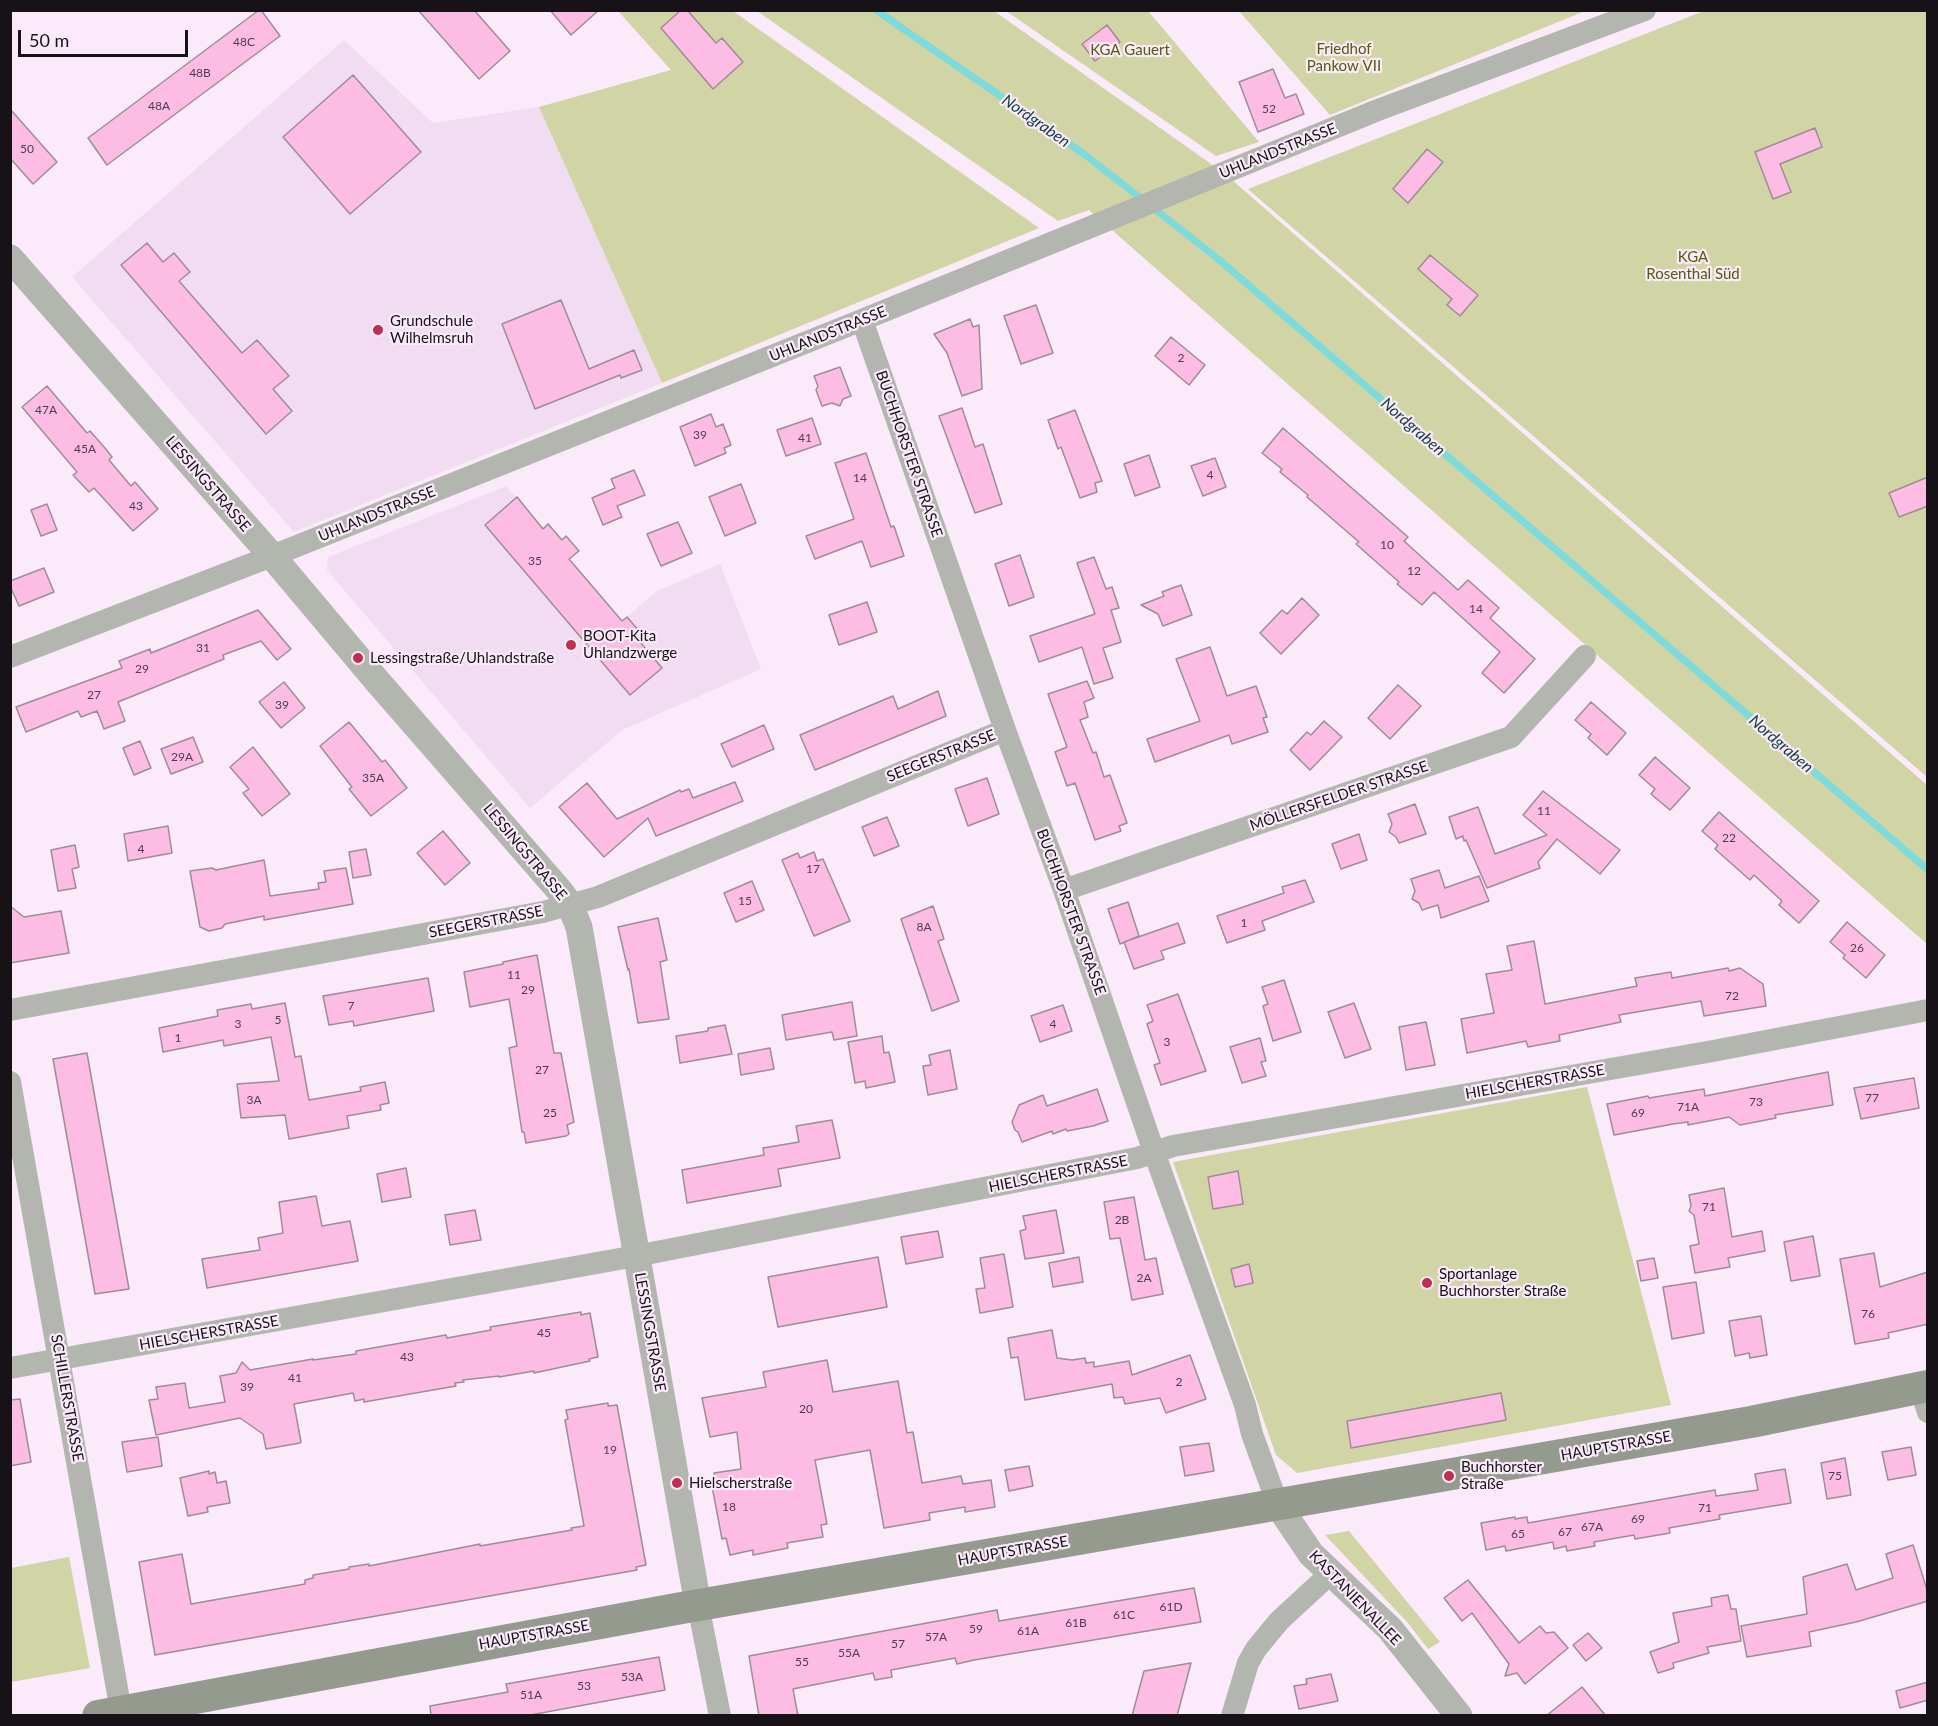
<!DOCTYPE html>
<meta charset="utf-8">
<style>
body{margin:0}
#map{position:relative;width:1938px;height:1726px;overflow:hidden;background:#faeafa;font-family:Lato,sans-serif}
canvas{display:block}
.frame{position:absolute;inset:0;border:12px solid #171217;pointer-events:none}
.scale{position:absolute;left:18px;top:30px;width:170px;height:27px;box-sizing:border-box;border:3px solid #171217;border-top:0;padding-left:8px;font-size:18px;line-height:21px;white-space:nowrap;color:#171217;-webkit-text-stroke:4px #faeafa;paint-order:stroke}
</style>
<div id="map">
<canvas width="1938" height="1726"></canvas>
<div class="frame"></div>
<div class="scale">50 m</div>
</div>
<script>
const ctx = document.querySelector('canvas').getContext('2d');
ctx.lineJoin = 'round';
function fill(path, color) {
  ctx.fillStyle = color;
  ctx.fill(path, 'evenodd');
}
function shape(rows) {
  const path = new Path2D();
  for (const r of rows) {
    path.moveTo(r[0], r[1]);
    for (let i = 2; i < r.length; i += 2) path.lineTo(r[i], r[i + 1]);
  }
  return path;
}
function trace(path, color, width, dash) {
  ctx.strokeStyle = color;
  ctx.lineWidth = width;
  ctx.lineCap = dash ? 'butt' : 'round';
  ctx.setLineDash(dash || []);
  ctx.stroke(path);
}
function write(font, color, halo, rows, align = 'center') {
  ctx.font = font + ' Lato,sans-serif';
  ctx.lineWidth = 4.5;
  ctx.setLineDash([]);
  ctx.textBaseline = 'middle';
  ctx.strokeStyle = halo;
  ctx.fillStyle = color;
  for (const [text, x, y, turn = 0] of rows) {
    ctx.save();
    ctx.translate(x, y);
    ctx.rotate((+turn || 0) * Math.PI / 180);
    ctx.textAlign = isNaN(turn) ? turn : align;
    if (halo) ctx.strokeText(text, 0, 0);
    ctx.fillText(text, 0, 0);
    ctx.restore();
  }
}
const built = shape([
 [344,40,433,123,539,107,662,383,294,532,72,277],
 [506,486,543,528,548,524,562,540,566,536,579,551,570,560,622,621,657,591,720,564,761,669,622,730,530,808,327,570,328,557]
]);
const green = shape([
 [618,11,733,11,1039,228,662,383,539,107,671,70],
 [757,11,994,11,1224,173,1927,785,1927,944,1089,210,1058,221],
 [1006,11,1148,11,1259,142,1216,156],
 [1239,11,1585,11,1330,115],
 [1704,11,1927,11,1927,777,1248,189],
 [1587,1087,1671,1405,1297,1473,1276,1455,1173,1162],
 [1349,1531,1440,1642,1428,1649,1408,1623,1325,1535],
 [69,1557,90,1668,11,1682,11,1568]
]);
const stream = shape([
 [876,10,1084,154,1143,200],
 [1152,207,1217,258,1928,870]
]);
const building = shape([
 [259,10,261,10,280,36,107,165,88,138,259,10],
 [418,10,474,10,510,51,479,79,418,10],
 [550,10,599,10,571,35,550,10],
 [681,10,687,10,716,43,722,38,743,62,713,89,661,28,681,10],
 [1107,25,1120,42,1095,61,1082,44,1107,25],
 [1273,69,1285,98,1296,94,1304,114,1258,132,1239,82,1273,69],
 [353,75,421,152,350,214,283,137,353,75],
 [10,109,57,162,33,184,10,158,10,109],
 [1815,128,1822,147,1780,164,1791,192,1773,199,1755,152,1815,128],
 [1427,149,1443,162,1408,203,1393,189,1427,149],
 [147,243,163,262,174,253,190,272,179,281,242,353,257,340,289,376,273,389,292,411,266,434,121,265,147,243],
 [1430,255,1478,295,1460,316,1447,305,1452,299,1418,269,1430,255],
 [561,300,589,369,634,350,642,370,621,378,620,375,535,409,502,324,561,300],
 [1036,305,1053,353,1021,364,1004,316,1036,305],
 [970,319,973,327,979,325,982,389,962,396,947,353,934,334,970,319],
 [1171,337,1205,365,1189,385,1155,356,1171,337],
 [840,367,851,396,843,399,840,406,832,403,822,406,816,390,818,386,814,376,840,367],
 [47,386,87,433,90,431,105,448,112,457,109,460,131,486,135,482,158,509,133,531,94,488,89,492,73,475,77,472,22,407,47,386],
 [962,408,975,447,983,444,1002,504,975,513,939,416,962,408],
 [1075,410,1102,481,1095,483,1097,492,1080,498,1061,447,1058,449,1048,420,1075,410],
 [711,414,716,427,723,424,731,445,724,448,726,453,695,466,680,427,711,414],
 [812,418,821,444,786,456,777,430,812,418],
 [1283,428,1408,537,1404,541,1458,590,1468,580,1499,608,1490,618,1535,659,1504,693,1482,673,1500,652,1434,592,1422,605,1397,584,1399,582,1356,544,1359,542,1307,497,1308,495,1280,472,1282,469,1262,453,1283,428],
 [866,453,891,527,894,526,904,556,871,567,862,541,815,559,806,536,854,519,835,463,866,453],
 [1149,455,1160,487,1135,496,1124,464,1149,455],
 [1215,458,1226,487,1203,496,1191,466,1215,458],
 [634,470,645,495,617,506,622,517,603,525,592,498,615,488,611,479,634,470],
 [1928,477,1928,506,1899,517,1889,493,1928,477],
 [741,484,756,523,725,536,709,497,741,484],
 [517,497,543,529,548,524,562,540,566,536,579,551,569,559,622,621,627,617,640,632,635,636,662,668,630,695,485,525,517,497],
 [47,504,57,530,41,536,31,510,47,504],
 [678,522,692,553,661,566,647,534,678,522],
 [1020,555,1034,597,1009,606,995,564,1020,555],
 [1094,557,1106,589,1112,587,1119,608,1111,610,1121,642,1103,648,1113,678,1094,684,1082,647,1039,662,1030,636,1095,614,1077,563,1094,557],
 [44,568,54,592,19,606,10,586,10,581,44,568],
 [1181,585,1192,615,1163,626,1158,614,1141,605,1164,596,1162,592,1181,585],
 [1302,598,1319,615,1281,654,1260,633,1282,610,1287,614,1302,598],
 [867,602,877,632,839,645,829,615,867,602],
 [258,610,291,649,277,660,261,641,223,655,224,659,118,702,125,721,104,729,97,711,81,717,78,711,26,732,16,707,122,668,119,661,150,649,151,653,258,610],
 [1210,647,1227,696,1256,686,1267,717,1263,718,1268,732,1232,744,1229,735,1155,762,1147,739,1200,721,1176,659,1210,647],
 [1087,681,1094,698,1084,702,1088,717,1080,720,1093,753,1096,752,1104,777,1110,775,1127,823,1119,826,1121,831,1095,840,1075,783,1067,786,1055,752,1067,747,1048,694,1087,681],
 [284,682,305,708,281,728,259,702,284,682],
 [1398,685,1421,706,1390,739,1368,718,1398,685],
 [938,691,946,716,815,770,800,735,893,696,898,709,938,691],
 [1591,702,1626,733,1607,755,1588,738,1591,734,1575,720,1591,702],
 [1324,721,1342,737,1310,770,1290,750,1307,732,1311,735,1324,721],
 [349,722,382,762,385,760,407,788,371,816,349,789,352,787,320,746,349,722],
 [764,725,774,749,732,767,721,744,764,725],
 [193,737,203,762,171,774,161,749,193,737],
 [140,741,151,768,134,775,123,748,140,741],
 [253,747,290,794,262,816,243,793,249,789,230,767,253,747],
 [1655,757,1690,788,1670,810,1651,794,1655,789,1639,775,1655,757],
 [987,778,999,814,968,826,955,789,987,778],
 [735,782,743,801,656,836,648,818,604,857,559,807,587,783,617,819,680,790,681,792,689,789,693,798,735,782],
 [1543,791,1620,850,1600,874,1557,839,1538,862,1540,868,1487,888,1466,840,1464,841,1463,836,1456,839,1449,817,1478,807,1495,854,1547,835,1523,815,1543,791],
 [1415,804,1426,834,1399,843,1396,837,1389,832,1392,824,1388,814,1415,804],
 [1719,812,1819,901,1799,923,1779,905,1782,901,1754,875,1750,880,1715,849,1718,845,1702,831,1719,812],
 [887,817,899,846,874,856,862,827,887,817],
 [168,826,172,853,128,861,124,834,168,826],
 [443,831,470,863,445,885,417,853,443,831],
 [1359,834,1367,860,1341,869,1332,844,1359,834],
 [75,845,79,867,72,869,76,888,58,891,51,850,75,845],
 [366,849,371,875,353,878,349,852,366,849],
 [814,852,817,861,823,859,850,921,814,936,782,860,798,853,800,858,814,852],
 [264,860,270,896,319,889,318,883,326,882,324,871,346,868,353,904,264,920,264,916,225,924,222,928,209,931,200,927,190,871,212,868,216,870,264,860],
 [1439,870,1445,888,1479,876,1489,901,1441,918,1438,905,1422,910,1419,903,1412,899,1415,891,1411,879,1439,870],
 [1305,880,1314,902,1262,921,1265,930,1227,943,1217,916,1284,893,1282,887,1305,880],
 [752,881,764,910,736,922,724,893,752,881],
 [1128,902,1139,936,1120,944,1108,909,1128,902],
 [10,906,24,917,61,911,69,953,10,963,10,906],
 [933,906,944,939,938,941,959,1001,932,1011,901,919,933,906],
 [658,918,667,960,660,962,669,1019,638,1023,629,969,628,970,618,927,658,918],
 [1847,922,1885,955,1866,978,1843,958,1845,955,1830,942,1847,922],
 [1178,923,1185,943,1161,951,1164,959,1134,969,1124,942,1178,923],
 [1534,941,1545,1004,1637,986,1635,978,1671,972,1672,978,1728,968,1729,971,1740,968,1763,984,1766,1006,1704,1016,1701,1001,1619,1015,1621,1022,1559,1035,1560,1041,1528,1047,1526,1041,1467,1053,1461,1019,1494,1013,1486,974,1512,970,1507,946,1534,941],
 [537,955,554,1053,561,1053,574,1122,567,1125,569,1134,566,1136,526,1143,524,1132,522,1132,509,1048,517,1046,509,999,470,1007,464,972,503,964,503,962,537,955],
 [428,978,434,1011,354,1026,353,1021,329,1025,323,996,428,978],
 [1284,980,1301,1032,1273,1041,1263,1006,1268,1004,1262,987,1284,980],
 [1178,994,1206,1071,1161,1085,1154,1065,1160,1063,1147,1024,1153,1021,1147,1005,1178,994],
 [852,1002,857,1036,834,1040,832,1032,786,1040,782,1015,852,1002],
 [285,1003,295,1057,301,1056,309,1100,361,1091,360,1087,385,1082,389,1103,380,1105,381,1110,347,1116,349,1128,289,1139,285,1115,241,1118,237,1084,279,1081,271,1037,224,1046,223,1040,163,1052,159,1028,218,1016,217,1010,251,1004,252,1009,285,1003],
 [1354,1003,1371,1049,1345,1058,1328,1012,1354,1003],
 [1063,1005,1072,1031,1040,1042,1031,1016,1063,1005],
 [1426,1022,1435,1065,1406,1070,1399,1027,1426,1022],
 [725,1025,732,1054,680,1063,676,1036,708,1031,708,1028,725,1025],
 [882,1036,884,1053,889,1052,895,1082,866,1088,865,1081,855,1083,848,1042,882,1036],
 [1260,1038,1266,1061,1261,1062,1266,1076,1242,1083,1230,1047,1260,1038],
 [770,1048,774,1069,741,1075,738,1054,770,1048],
 [950,1050,957,1089,928,1095,923,1066,931,1065,929,1055,950,1050],
 [87,1053,129,1289,95,1294,53,1059,87,1053],
 [1828,1072,1833,1105,1775,1115,1776,1118,1740,1125,1729,1117,1688,1125,1688,1122,1673,1124,1614,1135,1607,1104,1648,1096,1649,1098,1704,1089,1705,1096,1828,1072],
 [1914,1078,1919,1108,1861,1119,1854,1088,1914,1078],
 [1097,1089,1108,1121,1093,1126,1067,1131,1066,1129,1053,1134,1052,1131,1022,1142,1018,1132,1015,1130,1012,1122,1019,1105,1043,1095,1047,1106,1097,1089],
 [832,1120,840,1158,778,1169,781,1186,687,1203,682,1170,764,1155,763,1148,799,1142,796,1126,832,1120],
 [406,1168,411,1197,382,1202,377,1174,406,1168],
 [1238,1171,1243,1204,1213,1209,1208,1177,1238,1171],
 [1724,1188,1732,1237,1762,1231,1765,1251,1728,1258,1730,1267,1695,1273,1690,1246,1699,1244,1694,1215,1689,1211,1691,1206,1689,1195,1724,1188],
 [316,1196,322,1226,350,1221,358,1261,207,1288,202,1259,260,1250,258,1238,283,1233,279,1202,316,1196],
 [1134,1197,1145,1260,1156,1258,1163,1294,1132,1300,1120,1238,1110,1239,1104,1202,1134,1197],
 [475,1210,481,1240,450,1245,445,1215,475,1210],
 [1056,1210,1064,1253,1025,1259,1020,1231,1026,1229,1023,1216,1056,1210],
 [938,1231,943,1257,906,1264,901,1237,938,1231],
 [1813,1236,1820,1276,1791,1281,1784,1242,1813,1236],
 [1874,1253,1880,1287,1928,1272,1928,1324,1888,1333,1889,1338,1855,1344,1840,1259,1874,1253],
 [1004,1254,1013,1307,980,1313,976,1289,985,1288,980,1258,1004,1254],
 [878,1257,887,1307,778,1327,768,1277,878,1257],
 [1079,1257,1083,1282,1053,1287,1049,1263,1079,1257],
 [1654,1258,1658,1278,1641,1281,1637,1261,1654,1258],
 [1249,1264,1253,1283,1235,1287,1231,1269,1249,1264],
 [1696,1282,1704,1333,1672,1339,1663,1287,1696,1282],
 [581,1312,581,1315,590,1313,598,1357,589,1359,590,1361,534,1373,534,1371,499,1377,499,1376,463,1380,464,1382,455,1383,456,1386,364,1402,364,1399,355,1401,353,1393,294,1404,301,1442,300,1443,266,1449,263,1434,240,1418,156,1435,149,1400,158,1399,156,1387,185,1383,189,1408,225,1402,220,1376,236,1373,242,1362,250,1370,313,1359,313,1360,356,1354,356,1351,446,1335,447,1338,491,1330,490,1327,581,1312],
 [1761,1316,1767,1355,1750,1358,1749,1353,1735,1356,1729,1321,1761,1316],
 [1052,1330,1057,1358,1072,1360,1085,1358,1086,1363,1094,1362,1094,1367,1129,1361,1132,1375,1190,1355,1206,1399,1166,1413,1160,1398,1125,1404,1123,1397,1114,1398,1112,1384,1025,1400,1018,1357,1011,1358,1008,1338,1052,1330],
 [827,1360,833,1392,898,1381,907,1433,913,1432,922,1483,961,1476,963,1484,991,1480,995,1507,965,1512,965,1507,929,1513,930,1520,884,1528,870,1450,815,1460,827,1524,821,1525,823,1537,787,1543,788,1548,753,1555,753,1550,730,1555,726,1538,722,1539,711,1481,715,1480,714,1473,741,1469,737,1432,710,1437,702,1398,766,1387,763,1372,827,1360],
 [1501,1393,1506,1420,1351,1448,1347,1421,1501,1393],
 [20,1399,31,1462,10,1466,10,1400,20,1399],
 [608,1403,608,1406,617,1405,646,1565,636,1567,637,1570,155,1655,139,1562,182,1554,191,1604,305,1584,305,1580,313,1578,313,1575,349,1569,349,1567,369,1564,369,1566,480,1544,480,1546,572,1530,571,1528,584,1526,565,1420,568,1419,566,1410,608,1403],
 [158,1437,162,1466,127,1472,122,1442,158,1437],
 [1209,1443,1214,1471,1185,1476,1180,1447,1209,1443],
 [1911,1447,1916,1475,1888,1480,1882,1452,1911,1447],
 [1845,1458,1851,1495,1827,1499,1821,1463,1845,1458],
 [1029,1466,1033,1486,1009,1491,1005,1470,1029,1466],
 [1785,1469,1791,1503,1719,1515,1720,1519,1669,1528,1670,1533,1635,1539,1634,1535,1594,1542,1595,1546,1567,1551,1566,1546,1554,1549,1553,1542,1506,1551,1505,1546,1486,1550,1481,1523,1515,1517,1515,1519,1527,1517,1528,1523,1715,1490,1716,1496,1758,1490,1755,1474,1785,1469],
 [209,1471,209,1474,215,1472,217,1483,226,1481,230,1503,207,1507,208,1512,188,1516,180,1478,209,1471],
 [1913,1545,1928,1593,1928,1601,1856,1622,1809,1632,1811,1646,1747,1657,1741,1626,1807,1614,1803,1577,1847,1564,1856,1590,1893,1578,1886,1554,1913,1545],
 [1468,1580,1519,1643,1540,1626,1546,1633,1554,1632,1568,1648,1525,1684,1517,1673,1505,1676,1509,1664,1472,1613,1462,1621,1444,1598,1468,1580],
 [1194,1588,1201,1622,974,1660,957,1664,955,1658,891,1670,892,1677,875,1680,873,1673,793,1689,798,1716,759,1716,749,1656,997,1610,999,1621,1194,1588],
 [1728,1595,1731,1609,1736,1609,1741,1641,1707,1647,1709,1653,1673,1663,1674,1668,1658,1673,1650,1652,1679,1642,1673,1613,1712,1606,1711,1598,1728,1595],
 [1588,1633,1602,1648,1586,1661,1573,1645,1588,1633],
 [659,1657,665,1690,525,1716,431,1716,430,1706,508,1692,506,1684,659,1657],
 [1191,1663,1177,1716,1132,1716,1144,1671,1191,1663],
 [1331,1674,1338,1701,1299,1709,1294,1686,1307,1684,1306,1679,1331,1674],
 [1928,1682,1928,1700,1900,1708,1896,1691,1928,1682],
 [1582,1687,1606,1716,1546,1716,1582,1687]
]);
const minor = shape([
 [862,320,1005,730,1064,890,1154,1152,1245,1405,1252,1434,1278,1505],
 [10,657,272,556,862,320,1378,110,1645,10],
 [1064,890,1511,737,1585,656],
 [10,1010,543,912,598,897,1005,730],
 [10,1082,121,1711],
 [10,1368,636,1256,1137,1158,1173,1146,1713,1051,1928,1010],
 [1920,1388,1928,1412],
 [698,1605,720,1716],
 [1232,1716,1248,1663,1256,1649,1279,1621,1331,1573]
]);
const tertiary = shape([
 [10,258,272,556,378,682,559,890,570,905,579,927,698,1605],
 [1278,1505,1311,1554,1390,1629,1459,1716]
]);
const secondary = shape([
 [98,1716,676,1609,1751,1422,1928,1386]
]);
const markers = [
 [378,330,6,"#c02f4e"],
 [571,645,6,"#c02f4e"],
 [358,658,6,"#c02f4e"],
 [1427,1283,6,"#c02f4e"],
 [1449,1476,6,"#c02f4e"],
 [677,1483,6,"#c02f4e"]
];
const numberNames = [
 ["48C",244,42],
 ["48B",200,73],
 ["48A",159,106],
 ["52",1269,109],
 ["50",27,149],
 ["2",1181,358],
 ["47A",46,410],
 ["39",700,435],
 ["41",805,438],
 ["45A",85,449],
 ["4",1210,475],
 ["14",860,478],
 ["43",136,506],
 ["10",1387,545],
 ["35",535,561],
 ["12",1414,571],
 ["14",1476,609],
 ["31",203,648],
 ["29",142,669],
 ["27",94,695],
 ["39",282,705],
 ["29A",182,757],
 ["35A",373,778],
 ["11",1544,811],
 ["22",1729,838],
 ["4",141,849],
 ["17",813,869],
 ["15",745,901],
 ["1",1244,923],
 ["8A",924,927],
 ["26",1857,948],
 ["11",514,975],
 ["29",528,990],
 ["72",1732,996],
 ["7",351,1006],
 ["5",278,1020],
 ["3",238,1024],
 ["4",1053,1024],
 ["1",178,1038],
 ["3",1167,1042],
 ["27",542,1070],
 ["77",1872,1098],
 ["3A",254,1100],
 ["73",1756,1102],
 ["71A",1688,1107],
 ["25",550,1113],
 ["69",1638,1113],
 ["71",1709,1207],
 ["2B",1122,1220],
 ["2A",1144,1278],
 ["76",1868,1314],
 ["45",544,1333],
 ["43",407,1357],
 ["41",295,1378],
 ["2",1179,1382],
 ["39",247,1387],
 ["20",806,1409],
 ["19",610,1450],
 ["75",1835,1476],
 ["18",729,1507],
 ["71",1705,1508],
 ["69",1638,1519],
 ["67A",1592,1527],
 ["67",1565,1532],
 ["65",1518,1534],
 ["61D",1171,1607],
 ["61C",1124,1615],
 ["61B",1076,1623],
 ["59",976,1629],
 ["61A",1028,1631],
 ["57A",936,1637],
 ["57",898,1644],
 ["55A",849,1653],
 ["55",802,1662],
 ["53A",632,1677],
 ["53",584,1686],
 ["51A",531,1695]
];
const parkNames = [
 ["Friedhof",1344,49],
 ["Pankow VII",1344,66],
 ["KGA Gauert",1130,50],
 ["KGA",1693,257],
 ["Rosenthal Süd",1693,274]
];
const streetNames = [
 ["UHLANDSTRASSE",1278,151,-22],
 ["UHLANDSTRASSE",828,334,-22],
 ["BUCHHORSTER STRASSE",909,454,71],
 ["LESSINGSTRASSE",208,484,49],
 ["UHLANDSTRASSE",377,514,-22],
 ["SEEGERSTRASSE",941,756,-22],
 ["MÖLLERSFELDER STRASSE",1339,796,-19],
 ["LESSINGSTRASSE",525,852,50],
 ["BUCHHORSTER STRASSE",1071,912,70],
 ["SEEGERSTRASSE",486,922,-11],
 ["HIELSCHERSTRASSE",1535,1082,-10],
 ["HIELSCHERSTRASSE",1058,1174,-11],
 ["LESSINGSTRASSE",650,1332,80],
 ["HIELSCHERSTRASSE",209,1333,-10],
 ["SCHILLERSTRASSE",67,1398,80],
 ["HAUPTSTRASSE",1616,1446,-10],
 ["HAUPTSTRASSE",1013,1551,-10],
 ["KASTANIENALLEE",1355,1598,46],
 ["HAUPTSTRASSE",534,1635,-10]
];
const poiNames = [
 ["Grundschule",390,321],
 ["Wilhelmsruh",390,338],
 ["BOOT-Kita",583,636],
 ["Uhlandzwerge",583,653],
 ["Lessingstraße/Uhlandstraße",370,658],
 ["Sportanlage",1439,1274],
 ["Buchhorster Straße",1439,1291],
 ["Buchhorster",1461,1467],
 ["Straße",1461,1484],
 ["Hielscherstraße",689,1483]
];
const waterNames = [
 ["Nordgraben",1036,121,35],
 ["Nordgraben",1413,427,41],
 ["Nordgraben",1781,744,41]
];
fill(built, '#f1dcf2');
fill(green, '#d1d4a4');
trace(stream, '#7ddbdc', 7);
fill(building, '#fdbce4');
trace(building, '#9e8c96', 1.5);
trace(minor, '#b2b6ae', 22);
trace(tertiary, '#b2b6ae', 27);
trace(secondary, '#949a8e', 32);
for (const [x, y, r, color] of markers) {
  const dot = new Path2D();
  dot.arc(x, y, r, 0, 2 * Math.PI);
  ctx.fillStyle = color;
  ctx.fill(dot);
  trace(dot, '#faeafa', 2);
}
write('12px', '#503c4a', null, numberNames);
write('15px', '#585a07', '#faeafa', parkNames);
write('15px', '#171217', '#faeafa', streetNames);
write('15px', '#171217', '#faeafa', poiNames, 'left');
write('italic 16px', '#113e3f', '#faeafa', waterNames);
</script>
